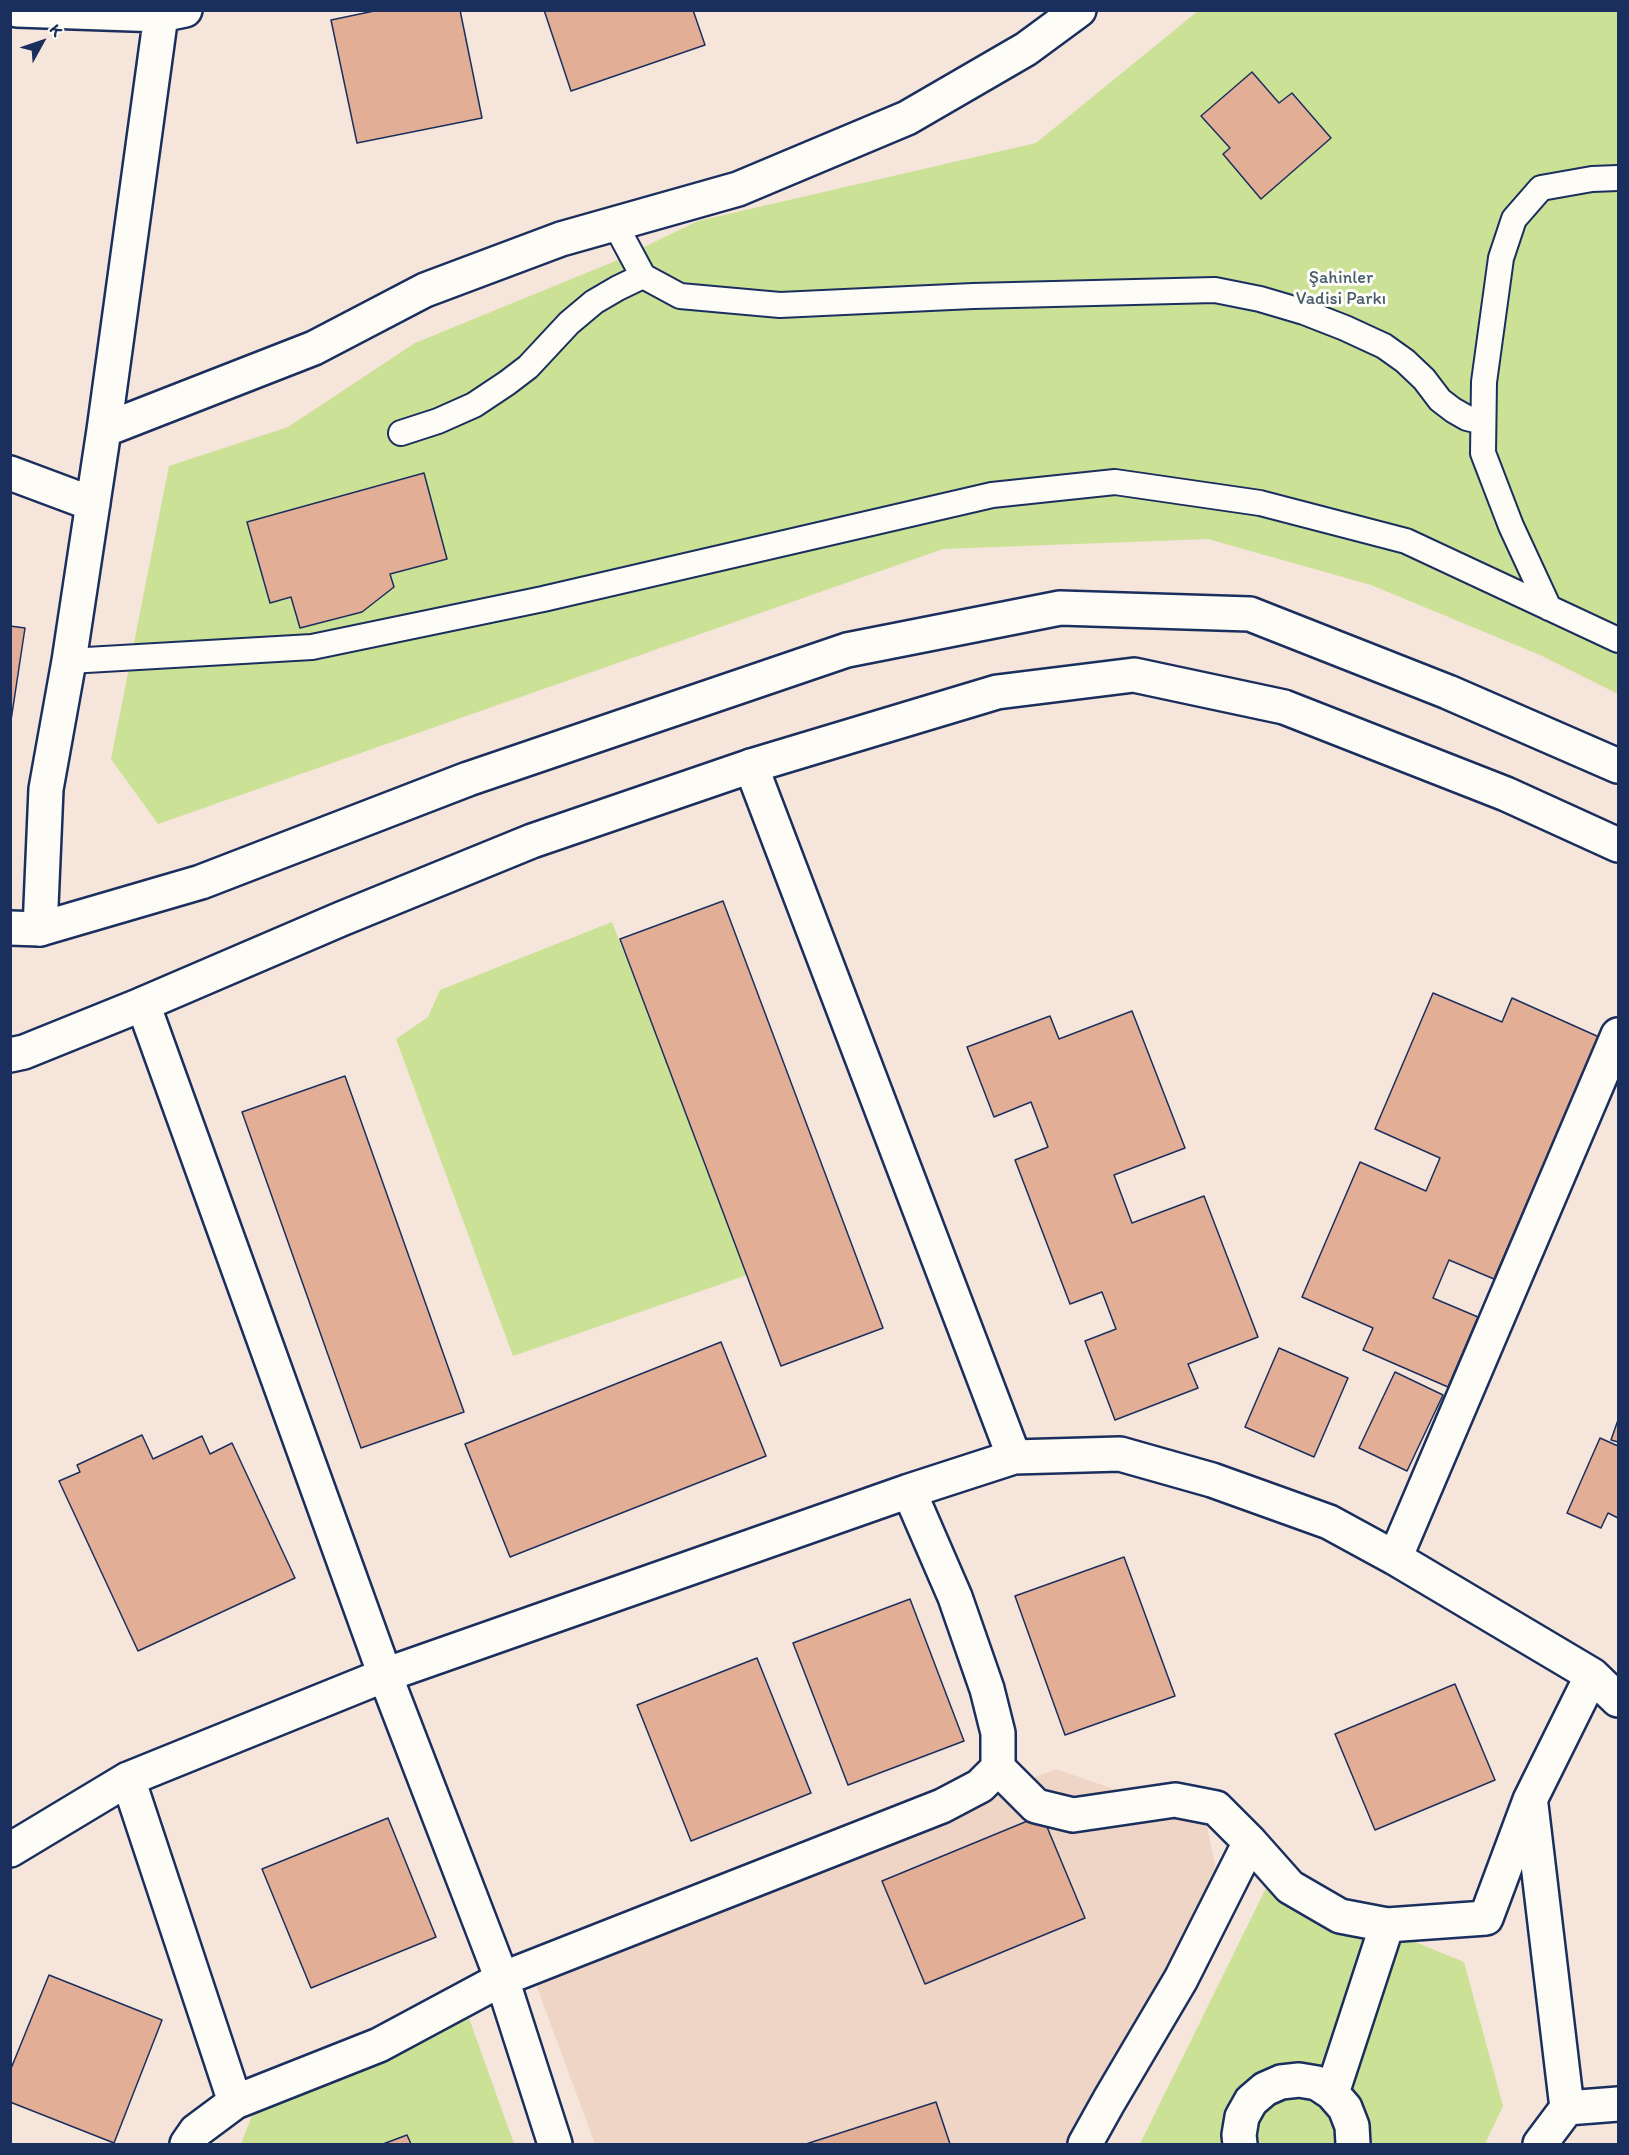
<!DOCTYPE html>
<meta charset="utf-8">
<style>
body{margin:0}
#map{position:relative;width:1629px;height:2155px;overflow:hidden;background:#f5e5da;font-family:Itim,sans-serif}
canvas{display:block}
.frame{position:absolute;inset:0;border:12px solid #1b2f5e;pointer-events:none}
.north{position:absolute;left:12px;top:12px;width:60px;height:60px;-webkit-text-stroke:4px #fdfcf7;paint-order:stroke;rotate:50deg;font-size:16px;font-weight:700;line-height:24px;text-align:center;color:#1b2f5e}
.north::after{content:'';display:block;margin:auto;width:21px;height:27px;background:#1b2f5e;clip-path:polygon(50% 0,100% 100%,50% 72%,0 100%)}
</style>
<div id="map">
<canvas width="1629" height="2155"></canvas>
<div class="frame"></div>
<div class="north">K</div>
</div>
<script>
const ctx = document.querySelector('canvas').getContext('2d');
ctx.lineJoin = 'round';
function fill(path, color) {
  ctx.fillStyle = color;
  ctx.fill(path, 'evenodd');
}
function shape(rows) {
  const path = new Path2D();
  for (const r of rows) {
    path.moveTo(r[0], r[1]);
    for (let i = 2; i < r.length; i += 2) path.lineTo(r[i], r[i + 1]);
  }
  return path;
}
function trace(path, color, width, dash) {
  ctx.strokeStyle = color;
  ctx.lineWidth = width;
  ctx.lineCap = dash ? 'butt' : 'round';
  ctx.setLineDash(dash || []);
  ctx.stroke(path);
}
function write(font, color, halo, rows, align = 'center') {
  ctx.font = font + ' Itim,sans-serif';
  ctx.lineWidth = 6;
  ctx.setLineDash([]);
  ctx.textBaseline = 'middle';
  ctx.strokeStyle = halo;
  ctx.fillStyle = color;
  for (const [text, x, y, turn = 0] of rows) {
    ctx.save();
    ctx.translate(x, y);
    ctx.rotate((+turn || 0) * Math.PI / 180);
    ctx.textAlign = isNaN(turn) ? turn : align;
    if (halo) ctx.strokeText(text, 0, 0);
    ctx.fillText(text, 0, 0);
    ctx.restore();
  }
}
const built = shape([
 [1056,1769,1206,1821,1217,1876,1073,2144,595,2144,537,1987,555,1964]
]);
const green = shape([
 [1198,11,1618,11,1618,694,1540,655,1371,585,1208,539,943,549,158,824,111,759,169,466,288,427,415,343,613,262,698,221,1036,143],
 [612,922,750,1274,513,1356,396,1039,428,1017,440,990],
 [1269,1882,1464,1962,1503,2106,1485,2144,1140,2144],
 [464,2004,514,2144,241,2144,262,2090]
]);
const building = shape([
 [379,10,460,10,482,118,357,143,331,20,379,10],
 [544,10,693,10,705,45,571,91,544,10],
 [1252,72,1279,103,1292,93,1331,138,1261,199,1223,154,1230,148,1201,116,1252,72],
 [424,473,447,559,390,574,394,587,362,612,300,628,291,597,270,603,247,522,424,473],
 [10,626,25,628,10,727,10,626],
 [723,901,883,1328,781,1366,620,939,723,901],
 [1433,993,1502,1022,1512,998,1599,1037,1494,1279,1449,1260,1433,1298,1478,1317,1448,1387,1363,1350,1373,1328,1302,1297,1360,1162,1426,1191,1440,1158,1375,1129,1433,993],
 [1132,1011,1185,1148,1114,1175,1132,1223,1204,1196,1258,1337,1188,1364,1198,1388,1115,1420,1085,1341,1116,1329,1102,1292,1070,1304,1015,1160,1048,1147,1031,1102,994,1117,967,1047,1050,1016,1059,1039,1132,1011],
 [345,1076,464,1412,361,1448,242,1112,345,1076],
 [721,1342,766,1456,510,1557,465,1444,721,1342],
 [1279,1348,1348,1378,1314,1457,1245,1427,1279,1348],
 [1395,1372,1443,1395,1407,1471,1359,1448,1395,1372],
 [1618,1420,1618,1442,1611,1440,1618,1420],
 [142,1435,153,1459,202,1436,210,1454,232,1443,295,1578,138,1651,59,1481,80,1472,77,1465,142,1435],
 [1600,1438,1618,1446,1618,1518,1608,1513,1601,1528,1567,1513,1600,1438],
 [1124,1557,1175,1696,1065,1735,1015,1596,1124,1557],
 [910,1599,964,1741,848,1785,793,1643,910,1599],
 [757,1658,811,1793,691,1841,637,1705,757,1658],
 [1455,1684,1495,1780,1375,1830,1335,1734,1455,1684],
 [1042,1815,1085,1918,925,1984,882,1881,1042,1815],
 [388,1818,436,1937,311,1988,262,1869,388,1818],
 [49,1975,162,2020,114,2143,10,2102,10,2071,49,1975],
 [936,2102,950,2144,806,2144,936,2102],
 [407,2135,411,2144,383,2144,407,2135]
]);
const lane = shape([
 [615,224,643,276,680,296,780,305,973,296,1215,290,1260,299,1304,312,1345,328,1384,346,1405,361,1424,379,1440,400,1453,410,1467,418,1483,422],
 [401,433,438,421,474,405,507,383,528,367,569,323,594,302,618,288,643,276],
 [1549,608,1511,526,1483,453,1484,382,1501,258,1514,219,1541,188,1592,179,1618,178],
 [69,661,312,647,543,599,992,495,1115,482,1260,503,1406,541,1618,640]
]);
const street = shape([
 [17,10,161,15,185,10],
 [104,430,314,348,425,290,561,239,738,189,907,118,1026,49,1079,10],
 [10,473,93,504],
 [751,766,1014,1457],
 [40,929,46,789,69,661,104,430,161,15],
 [143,1004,385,1675,502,1979,555,2144],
 [1395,1558,1618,1035],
 [998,1768,1036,1806,1073,1815,1175,1800,1216,1808,1250,1842,1290,1887,1340,1916,1387,1925,1486,1918,1530,1800,1592,1675],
 [128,1779,235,2102],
 [1531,1805,1567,2108],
 [10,1850,128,1779,385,1675,909,1491,1014,1457,1120,1454,1212,1480,1329,1522,1395,1558,1592,1675,1618,1700],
 [1332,2093,1387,1925],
 [187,2144,196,2131,235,2102,379,2045,502,1979,942,1806,980,1786,998,1768,998,1733,987,1689,955,1597,909,1491],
 [1085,2144,1109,2101,1181,1979,1250,1842],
 [1240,2144,1239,2135,1242,2117,1251,2101,1265,2089,1281,2082,1299,2080,1317,2083,1332,2093,1345,2108,1352,2126,1353,2144],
 [1540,2144,1567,2108,1618,2104]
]);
const secondary = shape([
 [10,928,40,929,201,882,468,779,847,650,1060,608,1250,614,1448,692,1618,766],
 [10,1055,24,1052,143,1004,341,919,532,841,751,766,997,692,1134,675,1284,707,1506,794,1618,845]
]);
const parkNames = [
 ["Şahinler",1341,278],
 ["Vadisi Parkı",1341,299]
];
fill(built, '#efd5c6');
fill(green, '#cbe196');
fill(building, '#e2af96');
trace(building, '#1b2f5e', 1.5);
trace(lane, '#1b2f5e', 28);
trace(street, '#1b2f5e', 38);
trace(secondary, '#1b2f5e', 38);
trace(lane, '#fdfcf7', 24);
trace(street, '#fdfcf7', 33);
trace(secondary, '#fdfcf7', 33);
write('18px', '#475c6c', '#fdfcf7', parkNames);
</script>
